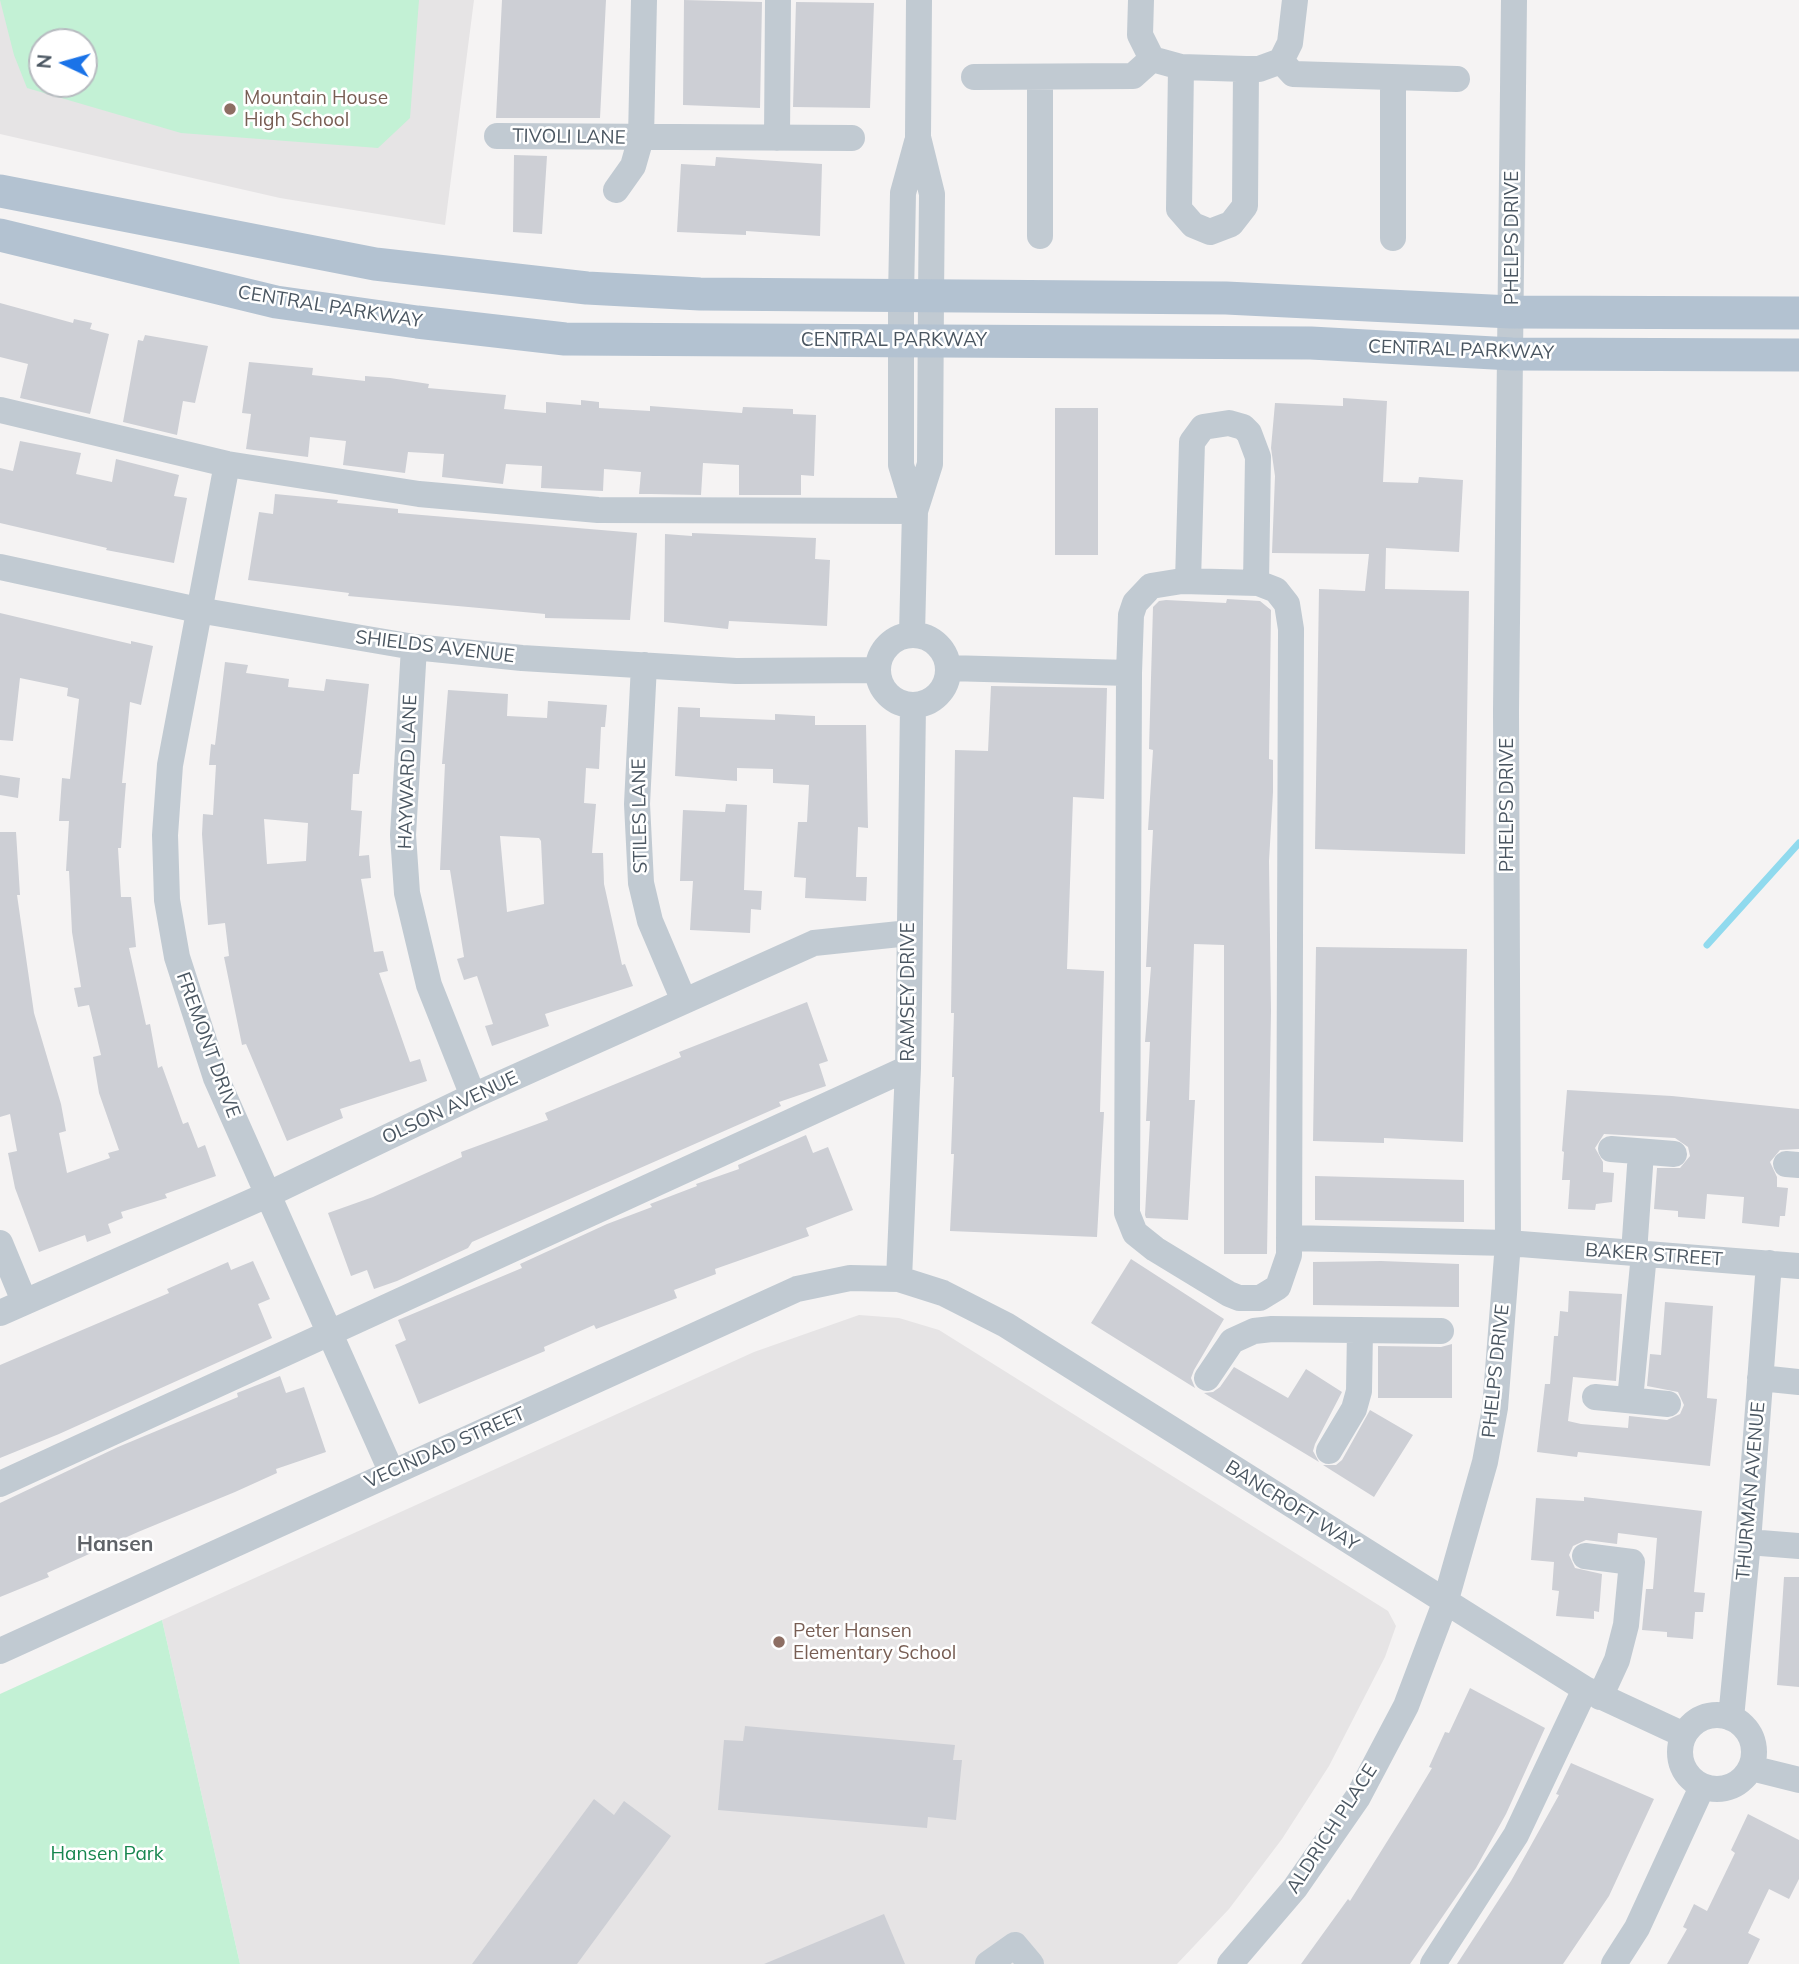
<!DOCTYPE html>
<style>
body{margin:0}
#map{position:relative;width:1799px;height:1964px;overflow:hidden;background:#f5f3f3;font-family:Mulish,sans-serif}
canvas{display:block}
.north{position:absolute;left:28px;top:28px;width:70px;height:70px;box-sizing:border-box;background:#fff;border:2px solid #b7bbc0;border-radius:50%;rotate:275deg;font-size:19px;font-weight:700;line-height:28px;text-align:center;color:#4a5661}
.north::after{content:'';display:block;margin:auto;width:24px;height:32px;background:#1a73e8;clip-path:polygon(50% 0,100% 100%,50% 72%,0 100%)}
</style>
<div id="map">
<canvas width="1799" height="1964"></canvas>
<div class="north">N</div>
</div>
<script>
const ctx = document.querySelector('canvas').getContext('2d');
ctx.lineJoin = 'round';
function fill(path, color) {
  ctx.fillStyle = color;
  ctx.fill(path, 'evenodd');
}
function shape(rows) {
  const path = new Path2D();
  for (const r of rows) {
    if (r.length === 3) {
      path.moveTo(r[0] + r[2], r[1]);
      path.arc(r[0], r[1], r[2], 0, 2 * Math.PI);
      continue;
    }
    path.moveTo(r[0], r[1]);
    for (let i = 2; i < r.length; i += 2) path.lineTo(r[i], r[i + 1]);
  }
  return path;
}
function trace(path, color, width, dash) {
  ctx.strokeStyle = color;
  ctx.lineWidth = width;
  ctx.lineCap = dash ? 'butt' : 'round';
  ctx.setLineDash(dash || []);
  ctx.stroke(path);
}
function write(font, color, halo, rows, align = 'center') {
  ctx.font = font + ' Mulish,sans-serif';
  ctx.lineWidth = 5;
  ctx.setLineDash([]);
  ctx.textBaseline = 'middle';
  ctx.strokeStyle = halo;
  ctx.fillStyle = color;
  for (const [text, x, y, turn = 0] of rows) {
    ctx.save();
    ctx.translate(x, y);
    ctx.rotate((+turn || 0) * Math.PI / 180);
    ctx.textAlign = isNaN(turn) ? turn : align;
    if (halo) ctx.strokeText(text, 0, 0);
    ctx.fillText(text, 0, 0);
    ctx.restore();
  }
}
const education = shape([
 [0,0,474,0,445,225,280,198,0,134],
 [42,42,84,42,84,84,42,84],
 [859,1315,899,1318,939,1330,1388,1611,1396,1626,1385,1657,1329,1766,1282,1839,1229,1909,1177,1964,240,1964,162,1620,754,1352]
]);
const green = shape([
 [0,0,419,0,410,118,378,148,181,133,27,88,14,55],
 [84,42,84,84,42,84,42,42],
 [162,1620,240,1964,0,1964,0,1694]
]);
const stream = shape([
 [1707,945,1799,843]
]);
const building = shape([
 [502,0,606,0,600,118,496,118],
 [684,0,762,2,760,108,683,105],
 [796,2,874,3,870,108,793,107],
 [514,155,547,156,542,234,513,232],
 [716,157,822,164,820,236,746,231,746,235,677,232,681,164,715,166],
 [0,303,73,323,74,319,92,323,90,329,109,334,90,414,20,398,28,364,0,357],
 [145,335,208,346,195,403,183,401,177,435,123,422,138,340,143,341],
 [249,362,313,368,312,375,365,381,365,376,390,378,429,384,428,388,506,395,504,409,546,413,546,402,581,405,581,400,599,402,599,408,650,411,650,406,742,413,743,407,793,409,793,414,816,415,814,476,801,475,801,495,739,495,739,465,703,463,701,495,651,494,639,494,641,472,604,469,603,491,541,488,542,466,506,464,503,484,442,477,444,454,408,452,405,473,343,465,346,441,310,437,308,457,246,449,251,414,242,413],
 [1343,398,1387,401,1383,482,1418,483,1419,477,1463,480,1459,552,1386,548,1385,589,1469,591,1465,854,1315,849,1319,589,1365,591,1369,554,1272,553,1275,476,1271,448,1275,403,1343,406],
 [1055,408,1098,408,1098,555,1055,555],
 [20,441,81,453,76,474,112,482,116,459,179,475,174,496,187,498,174,563,106,550,107,548,0,523,0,468,13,471],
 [275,494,338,500,337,503,398,509,398,513,637,533,630,620,545,618,545,614,348,596,349,593,248,580,259,512,273,514],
 [692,533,816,538,815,559,830,560,827,626,729,621,728,629,664,622,665,534,692,536],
 [1227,599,1260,601,1271,610,1269,759,1273,760,1273,792,1269,861,1271,1011,1267,1254,1224,1254,1224,945,1194,944,1189,1100,1195,1100,1188,1220,1146,1218,1145,1215,1150,1121,1146,1121,1150,1042,1145,1042,1151,967,1146,967,1153,830,1148,830,1153,750,1149,749,1153,607,1159,601,1166,600,1226,603],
 [0,613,131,644,131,641,153,646,141,705,130,702,122,783,126,783,124,807,121,848,118,848,121,897,131,897,136,947,129,948,146,1025,150,1024,158,1068,162,1066,183,1124,188,1122,198,1148,205,1145,216,1176,165,1194,167,1198,121,1212,123,1218,108,1224,111,1233,87,1242,85,1235,39,1252,15,1188,8,1153,17,1151,10,1114,0,1117,0,832,16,832,20,895,17,895,34,1013,61,1104,66,1131,59,1133,67,1173,110,1158,108,1153,119,1150,99,1093,93,1057,101,1055,89,1005,78,1007,74,988,81,987,72,932,69,871,66,871,69,821,59,821,62,778,70,779,79,699,67,696,68,688,20,678,13,741,0,740],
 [225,662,248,665,246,673,289,679,288,687,324,691,326,679,369,684,359,774,353,774,351,810,362,811,359,856,369,855,371,878,361,879,374,952,383,951,388,971,379,973,410,1062,420,1059,427,1081,340,1109,343,1118,287,1141,246,1044,242,1045,224,957,229,956,225,923,208,925,202,834,203,814,213,815,216,765,209,765,211,744,215,745],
 [264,819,308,823,306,861,267,864],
 [991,686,1107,688,1104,799,1073,797,1067,969,1104,971,1100,1112,1104,1112,1097,1237,950,1231,954,1154,951,1154,954,1077,952,1077,954,1013,951,1013,955,750,988,751],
 [448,690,508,694,507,716,547,718,548,701,607,705,605,727,601,727,599,769,586,768,584,803,596,804,592,853,603,853,604,884,622,965,625,964,633,986,545,1014,549,1026,492,1046,485,1026,493,1024,477,976,464,980,457,959,464,957,450,870,440,870,445,764,442,764],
 [500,836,539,838,541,841,544,904,507,912],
 [678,707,700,708,700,717,775,720,775,714,815,716,815,725,866,725,868,828,858,827,856,877,867,877,866,901,805,898,806,878,794,877,798,822,807,822,809,785,773,783,773,769,737,768,737,781,675,776],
 [0,775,20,778,18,798,0,795],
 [726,804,747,805,744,890,762,891,761,910,751,909,750,933,690,930,693,881,680,881,683,810,725,812],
 [1316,947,1467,949,1463,1142,1384,1138,1384,1143,1313,1141],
 [807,1002,828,1061,819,1064,826,1086,779,1102,781,1106,472,1242,468,1248,397,1281,374,1289,367,1270,351,1276,328,1213,373,1197,462,1157,461,1152,548,1120,545,1113,681,1057,679,1052],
 [1567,1090,1672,1096,1799,1109,1799,1149,1780,1150,1770,1162,1777,1177,1777,1187,1788,1188,1785,1216,1780,1216,1779,1227,1742,1223,1744,1197,1707,1194,1705,1219,1678,1217,1678,1211,1654,1209,1657,1168,1680,1168,1690,1156,1688,1147,1675,1138,1604,1134,1595,1148,1603,1162,1603,1172,1614,1173,1612,1202,1596,1204,1595,1210,1568,1209,1570,1180,1562,1180,1564,1152,1562,1151],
 [806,1135,813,1153,828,1147,853,1210,806,1228,809,1236,715,1269,716,1274,674,1290,677,1298,596,1329,594,1325,544,1347,545,1351,419,1404,395,1345,406,1340,398,1320,522,1268,520,1264,607,1224,652,1207,650,1204,697,1186,696,1184,739,1169,738,1165],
 [1315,1176,1464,1180,1464,1222,1315,1220],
 [1131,1259,1224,1319,1194,1370,1191,1378,1195,1388,1091,1323],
 [253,1261,270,1299,258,1304,272,1338,59,1434,0,1458,0,1365,169,1293,167,1289,228,1262,231,1270],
 [1381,1261,1459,1264,1459,1307,1313,1305,1313,1262],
 [1569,1291,1622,1294,1616,1381,1573,1377,1568,1421,1581,1424,1628,1428,1629,1416,1667,1420,1680,1414,1684,1405,1678,1392,1647,1386,1650,1354,1661,1355,1665,1302,1713,1306,1707,1398,1717,1399,1710,1466,1578,1452,1577,1457,1537,1452,1545,1384,1550,1384,1554,1336,1558,1336,1560,1311,1568,1312],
 [1452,1344,1452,1398,1378,1398,1378,1346,1441,1347],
 [1234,1367,1288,1398,1306,1369,1342,1392,1315,1444,1313,1451,1319,1462,1204,1393,1213,1392,1220,1387],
 [280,1376,286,1393,304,1387,326,1452,276,1469,277,1473,235,1492,138,1532,47,1573,49,1577,0,1597,0,1503,118,1447,238,1397,237,1393],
 [1370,1410,1413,1435,1374,1497,1323,1465,1336,1465,1342,1460],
 [1584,1497,1702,1511,1694,1592,1705,1593,1703,1612,1695,1612,1693,1639,1667,1637,1667,1632,1642,1630,1646,1589,1653,1589,1657,1538,1618,1533,1617,1544,1586,1540,1573,1546,1569,1555,1575,1568,1602,1574,1599,1612,1594,1611,1594,1619,1556,1616,1559,1591,1552,1590,1554,1562,1531,1560,1536,1498,1584,1501],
 [1784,1577,1799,1577,1799,1687,1777,1685],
 [1470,1688,1545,1728,1506,1814,1476,1868,1410,1964,1301,1964,1348,1899,1350,1901,1408,1808,1432,1768,1429,1767,1445,1732,1449,1733],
 [745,1726,955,1745,953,1760,962,1760,956,1820,928,1817,927,1828,718,1810,724,1740,743,1741],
 [1571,1763,1654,1799,1609,1896,1563,1964,1457,1964,1511,1881,1559,1795,1556,1794],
 [594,1799,614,1815,624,1801,671,1836,577,1964,472,1964],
 [1748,1814,1799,1840,1799,1879,1789,1899,1769,1889,1748,1933,1760,1939,1748,1964,1667,1964,1687,1929,1683,1927,1694,1904,1707,1911,1735,1853,1731,1850],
 [884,1914,905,1964,764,1964]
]);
const minor = shape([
 [1141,0,1140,35,1152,59,1181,67,1246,69,1259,69,1281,61,1290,43,1295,0],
 [1281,61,1293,74,1457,79],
 [1181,67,1179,209,1193,225,1210,232,1231,224,1245,206,1246,69],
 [974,77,1133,76,1152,59],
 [497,136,852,138],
 [777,138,778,0],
 [616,190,633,166,641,138,644,0],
 [1040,236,1040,77],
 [1393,238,1393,78],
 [0,410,227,464,419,494,598,510,915,511,930,464,931,297,932,194,918,137,919,0],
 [227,464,170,765,165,835,167,900,177,957,216,1078,392,1473],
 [0,567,198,610,414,647,522,658,736,671,877,670],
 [1188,581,1192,442,1203,427,1229,423,1243,427,1249,433,1258,457,1256,583],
 [912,634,915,511,901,465,901,297,903,193,917,142],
 [913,670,35],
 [414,647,403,835,407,893,429,985,473,1096],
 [644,665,637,804,641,883,650,921,684,1001],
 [948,668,1129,673,1127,1213,1135,1233,1155,1249,1229,1294,1239,1298,1260,1298,1278,1287,1289,1255,1291,629,1287,604,1276,590,1258,583,1182,581,1151,586,1135,603,1131,615,1129,673],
 [1611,1149,1674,1154],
 [1786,1164,1799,1165],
 [1289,1238,1508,1243,1799,1266],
 [0,1243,24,1301],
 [1634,1253,1641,1152],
 [899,1279,908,1068,913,705],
 [0,1313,267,1195,473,1096,814,943,909,933],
 [1207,1378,1232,1341,1254,1331,1272,1329,1441,1331],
 [1760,1378,1799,1382],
 [1595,1397,1668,1404],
 [1630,1400,1644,1254],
 [1329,1451,1354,1409,1359,1391,1360,1330],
 [0,1484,908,1068],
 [1748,1542,1799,1546],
 [1585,1556,1632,1562,1626,1625,1617,1660,1600,1697],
 [0,1651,797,1289,850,1278,899,1279,943,1293,1006,1325,1585,1689,1684,1735],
 [1717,1752,37],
 [1731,1718,1748,1542,1769,1263],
 [1751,1768,1799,1780],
 [988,1964,1015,1945,1031,1964],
 [1230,1964,1295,1888,1358,1797,1406,1706,1445,1603,1485,1462,1495,1408,1508,1243,1506,710,1514,0],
 [1433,1964,1516,1835,1585,1689],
 [1614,1964,1637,1928,1702,1787]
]);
const major = shape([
 [0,191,375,264,587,288,700,294,1226,298,1511,312,1799,313],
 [0,235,276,302,417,322,565,339,1311,343,1512,354,1799,355]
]);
const markers = [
 [230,109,7,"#8d6e63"],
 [779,1642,7,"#8d6e63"]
];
const educationNames = [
 ["Mountain House",244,98],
 ["High School",244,120],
 ["Peter Hansen",793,1631],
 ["Elementary School",793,1653]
];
const streetNames = [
 ["TIVOLI LANE",569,137,1],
 ["PHELPS DRIVE",1512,238,-90],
 ["CENTRAL PARKWAY",330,307,9],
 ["CENTRAL PARKWAY",894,340],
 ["CENTRAL PARKWAY",1461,350,2],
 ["SHIELDS AVENUE",435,647,7],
 ["HAYWARD LANE",408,772,-88],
 ["PHELPS DRIVE",1507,805,-90],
 ["STILES LANE",640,816,-91],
 ["RAMSEY DRIVE",908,992,-90],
 ["FREMONT DRIVE",208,1045,70],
 ["OLSON AVENUE",450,1108,-25],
 ["BAKER STREET",1654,1255,4],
 ["PHELPS DRIVE",1496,1371,-84],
 ["VECINDAD STREET",445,1448,-24],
 ["THURMAN AVENUE",1751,1491,-85],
 ["BANCROFT WAY",1292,1506,32],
 ["ALDRICH PLACE",1332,1829,-57]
];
const parkNames = [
 ["Hansen Park",107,1854]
];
const neighbourhoodNames = [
 ["Hansen",115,1545]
];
fill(education, '#e6e4e5');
fill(green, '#c3f1d5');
trace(stream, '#90daee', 7);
fill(building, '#cdcfd5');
trace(minor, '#c1cad2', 26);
trace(major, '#b3c2d1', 33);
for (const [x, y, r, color] of markers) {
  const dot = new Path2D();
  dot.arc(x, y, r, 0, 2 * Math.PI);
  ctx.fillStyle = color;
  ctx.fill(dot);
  trace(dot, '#fff', 2.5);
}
write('19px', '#785e54', '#fff', educationNames, 'left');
write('19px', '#4a5661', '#fff', streetNames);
write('19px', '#17864f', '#fff', parkNames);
write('bold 21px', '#5f6368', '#fff', neighbourhoodNames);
</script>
